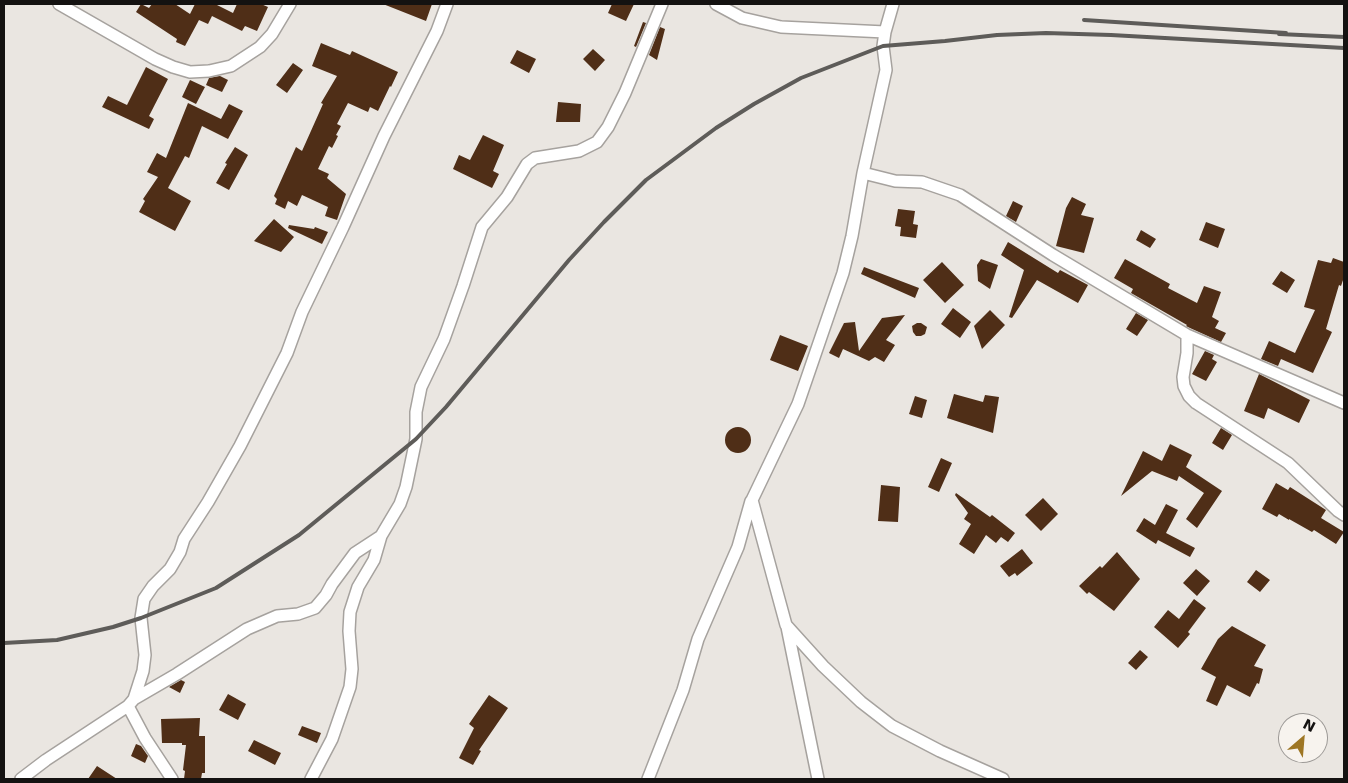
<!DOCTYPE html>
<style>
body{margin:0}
#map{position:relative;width:1348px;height:783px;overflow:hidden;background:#eae6e1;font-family:"DejaVu Sans",sans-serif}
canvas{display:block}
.frame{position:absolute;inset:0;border:5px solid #141211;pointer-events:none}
.north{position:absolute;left:1278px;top:713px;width:50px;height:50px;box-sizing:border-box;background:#f7f3ee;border:1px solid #9c9996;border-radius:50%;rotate:27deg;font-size:14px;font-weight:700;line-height:20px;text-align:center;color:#141211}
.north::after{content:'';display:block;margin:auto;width:18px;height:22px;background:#9e7624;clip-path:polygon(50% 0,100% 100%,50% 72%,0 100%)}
</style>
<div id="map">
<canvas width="1348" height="783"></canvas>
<div class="frame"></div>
<div class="north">N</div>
</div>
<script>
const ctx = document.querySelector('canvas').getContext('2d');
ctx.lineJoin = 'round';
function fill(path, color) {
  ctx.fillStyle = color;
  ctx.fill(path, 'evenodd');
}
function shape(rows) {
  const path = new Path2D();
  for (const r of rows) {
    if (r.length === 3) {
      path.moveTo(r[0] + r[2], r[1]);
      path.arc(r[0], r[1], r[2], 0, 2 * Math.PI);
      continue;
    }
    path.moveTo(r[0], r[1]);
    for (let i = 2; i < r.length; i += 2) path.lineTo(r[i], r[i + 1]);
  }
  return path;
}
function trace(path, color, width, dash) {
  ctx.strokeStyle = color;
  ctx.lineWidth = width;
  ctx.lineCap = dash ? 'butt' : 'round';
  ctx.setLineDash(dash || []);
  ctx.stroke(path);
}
const building = shape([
 [141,4,149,8,152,4,175,4,190,14,195,4,215,4,233,13,237,4,261,4,268,7,257,31,245,26,242,31,212,16,208,24,199,20,185,46,176,42,177,39,136,12],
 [383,4,432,4,426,21],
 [612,4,634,4,626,21,608,13],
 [643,22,646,23,636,47,634,46],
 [660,27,665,29,657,60,649,55],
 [321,43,350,55,352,51,398,72,391,87,390,86,378,111,370,107,368,112,348,103,337,124,341,126,336,135,338,136,332,148,329,146,318,169,329,174,327,178,346,194,337,220,325,216,328,207,302,195,297,206,288,201,285,209,275,204,277,199,274,196,296,147,302,151,323,104,321,103,337,76,312,66],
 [593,49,605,60,595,71,583,59],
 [517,50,536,59,529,73,510,63],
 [293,63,303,70,287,93,276,85],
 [146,67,168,79,149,116,154,119,149,129,102,107,108,96,127,105],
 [220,76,228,80,222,92,206,85,209,78],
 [190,80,205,87,196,104,182,97],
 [558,102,581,104,580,122,556,122],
 [188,103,221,119,229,104,243,111,228,139,202,126,189,158,185,156,168,188,191,201,175,231,139,212,145,201,143,199,158,177,147,172,157,153,166,158],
 [483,135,504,145,493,171,499,174,492,188,453,169,459,155,470,160],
 [235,147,248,155,229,190,216,183,227,164,225,163],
 [1072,197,1086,204,1081,215,1094,218,1084,253,1056,246,1066,208],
 [1013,201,1023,206,1016,222,1006,216],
 [898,209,915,211,913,224,918,225,916,238,900,236,901,227,895,226],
 [274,219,294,237,281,252,254,241],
 [1206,222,1225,229,1218,248,1199,240],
 [289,225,314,229,315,227,328,232,322,244,288,228],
 [1141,230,1156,239,1150,248,1136,240],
 [1008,242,1058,273,1060,270,1088,285,1078,303,1037,280,1012,318,1009,317,1024,270,1001,255],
 [1333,258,1344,262,1344,277,1341,286,1339,285,1326,329,1332,332,1313,373,1281,359,1278,366,1261,359,1269,341,1295,353,1315,310,1304,307,1318,260,1331,263],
 [981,259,998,265,990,289,978,281,977,265],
 [1125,259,1170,284,1168,288,1197,303,1204,286,1221,292,1212,317,1219,321,1215,328,1226,333,1221,342,1190,328,1186,326,1187,325,1131,293,1133,289,1114,278],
 [942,262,964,285,945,303,923,280],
 [864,267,919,288,915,298,861,274],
 [1281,271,1295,280,1287,293,1272,284],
 [953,308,971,322,960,338,941,324],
 [990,310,1005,325,982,349,974,326],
 [1136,313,1148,320,1137,336,1126,329],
 [905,315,886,340,895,345,884,362,875,357,869,361,843,349,839,358,829,353,844,323,855,322,859,351,882,318],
 [917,323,921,323,927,327,925,334,921,336,916,336,913,332,912,326],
 [780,335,808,346,798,371,770,360],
 [1205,351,1214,355,1212,359,1217,362,1206,381,1192,374],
 [1259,374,1310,400,1299,423,1268,408,1264,419,1244,411],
 [954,394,983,402,985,395,999,397,993,433,947,418],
 [915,396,927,400,922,418,909,414],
 [738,440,13],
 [1221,428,1232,435,1223,450,1212,443],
 [1170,444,1192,455,1186,467,1222,491,1197,528,1186,519,1204,493,1179,476,1177,481,1152,471,1121,496,1143,451,1162,461],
 [941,458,952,463,939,492,928,487],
 [1276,483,1288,490,1290,487,1326,510,1321,518,1344,532,1336,544,1314,530,1312,532,1289,519,1289,520,1279,514,1277,517,1262,509],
 [881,485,900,487,898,522,878,521],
 [956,493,990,517,992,515,1015,533,1008,542,1001,537,996,543,986,535,974,554,959,544,971,524,964,519,968,513,955,495],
 [1043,498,1058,514,1041,531,1025,515],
 [1166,504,1178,510,1166,533,1195,548,1190,557,1158,540,1156,544,1136,531,1144,518,1155,525],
 [1022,549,1033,563,1017,576,1015,573,1009,577,1000,566],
 [1117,552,1140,579,1114,611,1089,592,1087,594,1079,586,1100,566,1102,568],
 [1196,569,1210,581,1197,596,1183,583],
 [1256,570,1270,580,1260,592,1247,582],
 [1194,599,1206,608,1188,632,1190,634,1178,648,1154,627,1168,610,1179,619],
 [1232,626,1266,645,1254,666,1263,669,1259,684,1257,683,1250,697,1227,685,1217,706,1206,701,1216,677,1201,669,1218,639],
 [1140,650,1148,657,1136,670,1128,663],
 [181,680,185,682,180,693,169,687],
 [228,694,246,704,238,720,219,710],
 [489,695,508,708,479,750,481,751,473,765,459,758,474,728,469,724],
 [200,718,199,736,205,736,205,773,202,773,201,779,184,779,185,771,183,770,186,745,182,745,182,743,162,743,161,719],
 [302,726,321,733,317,743,298,735],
 [254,740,281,753,275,765,248,751],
 [136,744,141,746,148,756,145,763,131,756],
 [97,766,117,779,88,779]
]);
const street = shape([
 [59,4,155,59,173,67,190,72,209,71,231,66,260,47,272,34,290,4],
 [716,4,742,18,781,27,885,32],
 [893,4,885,32,883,46,886,70,863,173,852,236,843,273,798,404,752,500,786,625,823,666,861,702,892,726,940,751,1003,779],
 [863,173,895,181,922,182,960,195,1053,255,1187,335,1344,403],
 [1187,335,1187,353,1183,377,1184,386,1189,396,1196,403,1288,463,1338,511,1344,515],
 [787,627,818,779],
 [134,699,177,674,247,629,277,616,298,614,315,608,326,595,332,584,355,553,381,536],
 [128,706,145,738,172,779],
 [21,779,46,760,128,706,134,699,143,671,145,655,141,618,144,599,153,586,170,569,180,552,184,539,208,502,240,446,287,353,302,312,343,227,384,136,437,31,447,4],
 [311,779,332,739,350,687,352,669,349,631,350,612,358,587,374,560,381,536,400,504,406,487,416,439,416,412,421,387,444,339,463,286,482,227,507,197,527,164,535,158,579,151,597,142,608,127,625,93,662,4],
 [648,779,683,690,698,639,738,547,751,501]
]);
const rail = shape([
 [1084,20,1286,33],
 [1279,34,1344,37],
 [4,643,57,640,113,627,141,618,216,588,299,535,416,439,446,407,569,260,604,222,646,180,716,128,754,104,801,78,883,46,945,41,997,35,1046,33,1111,35,1344,48]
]);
fill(building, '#4f2e17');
trace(street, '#a6a29e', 14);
trace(street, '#fff', 11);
trace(rail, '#5e5c59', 4);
</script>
